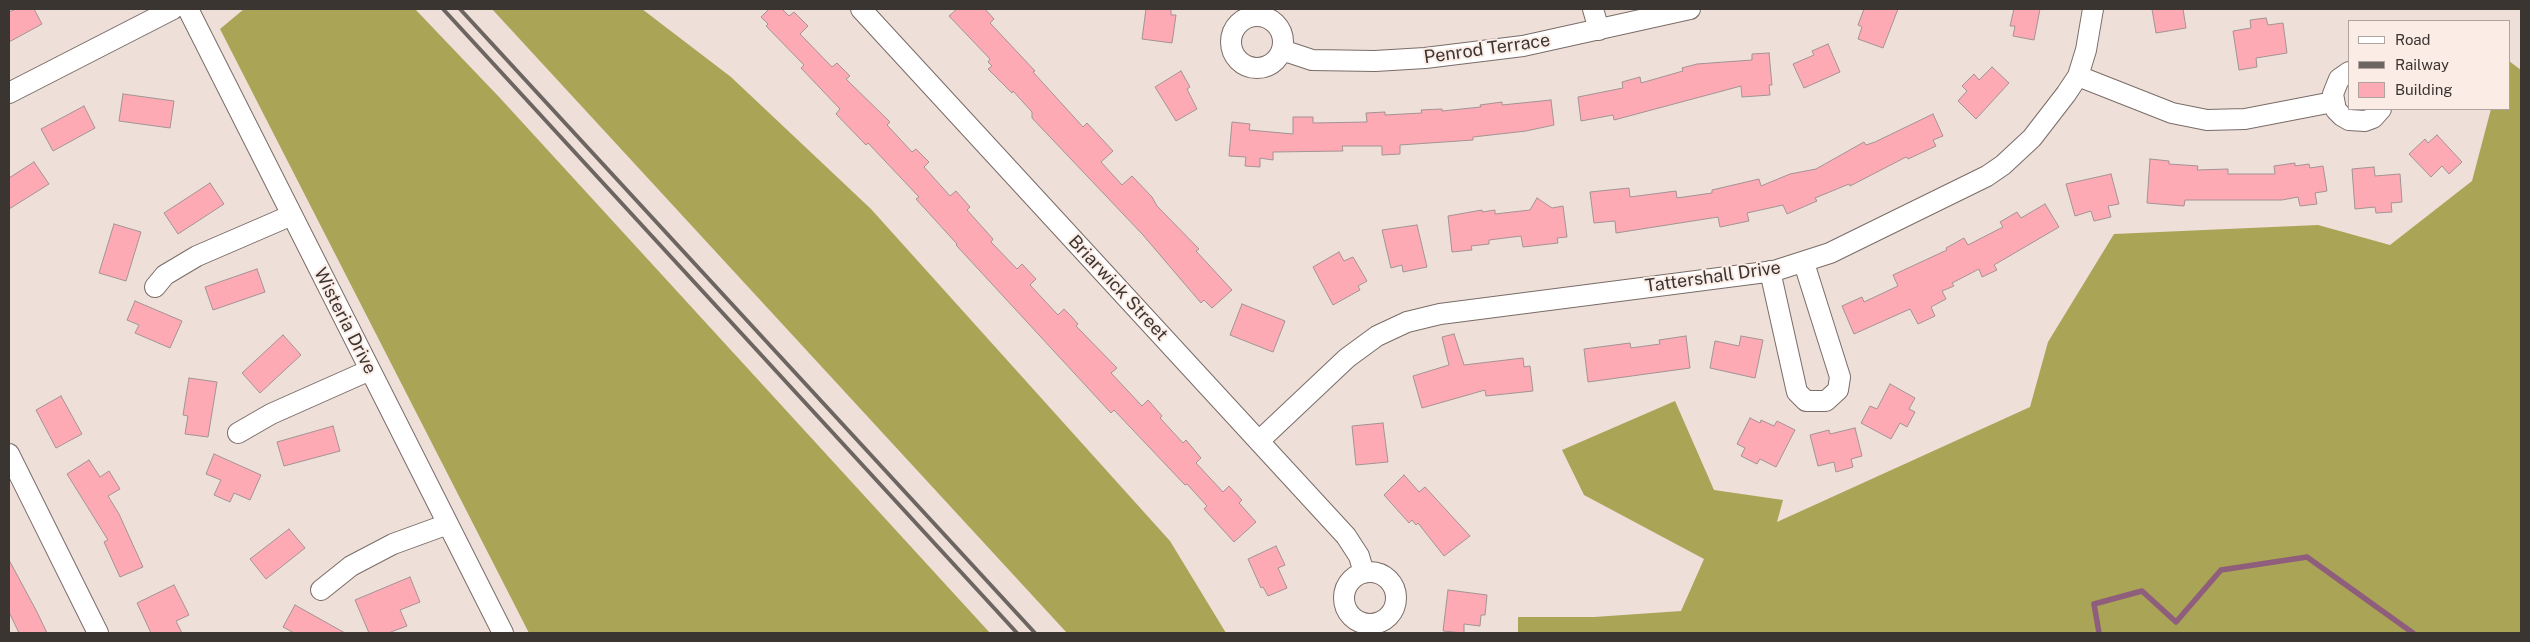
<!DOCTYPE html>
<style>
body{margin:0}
#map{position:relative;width:2530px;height:642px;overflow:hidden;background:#eedfd9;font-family:"Public Sans",sans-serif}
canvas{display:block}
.frame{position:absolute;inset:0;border:10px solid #3b3532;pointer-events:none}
.legend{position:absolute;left:2348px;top:20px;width:162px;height:90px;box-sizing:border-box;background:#fbece6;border:1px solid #aea39e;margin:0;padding:6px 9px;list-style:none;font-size:15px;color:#3b3532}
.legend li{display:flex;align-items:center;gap:10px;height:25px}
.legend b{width:25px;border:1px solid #aea39e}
</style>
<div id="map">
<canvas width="2530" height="642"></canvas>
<div class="frame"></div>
<ul class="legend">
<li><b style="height:6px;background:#fff"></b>Road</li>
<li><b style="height:6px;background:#6d6561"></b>Railway</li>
<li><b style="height:14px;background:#feaab4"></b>Building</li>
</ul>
</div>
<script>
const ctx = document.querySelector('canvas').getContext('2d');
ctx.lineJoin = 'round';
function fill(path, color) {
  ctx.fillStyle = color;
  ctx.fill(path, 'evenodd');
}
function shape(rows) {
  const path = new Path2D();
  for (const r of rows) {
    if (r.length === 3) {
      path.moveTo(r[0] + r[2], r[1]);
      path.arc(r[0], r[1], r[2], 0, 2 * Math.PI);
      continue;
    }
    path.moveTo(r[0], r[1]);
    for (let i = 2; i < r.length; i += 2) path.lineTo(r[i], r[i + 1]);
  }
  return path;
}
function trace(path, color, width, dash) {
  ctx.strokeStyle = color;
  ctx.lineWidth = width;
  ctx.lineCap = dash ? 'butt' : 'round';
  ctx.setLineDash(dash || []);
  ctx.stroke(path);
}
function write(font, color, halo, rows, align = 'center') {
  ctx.font = font + ' "Public Sans",sans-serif';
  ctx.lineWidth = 4;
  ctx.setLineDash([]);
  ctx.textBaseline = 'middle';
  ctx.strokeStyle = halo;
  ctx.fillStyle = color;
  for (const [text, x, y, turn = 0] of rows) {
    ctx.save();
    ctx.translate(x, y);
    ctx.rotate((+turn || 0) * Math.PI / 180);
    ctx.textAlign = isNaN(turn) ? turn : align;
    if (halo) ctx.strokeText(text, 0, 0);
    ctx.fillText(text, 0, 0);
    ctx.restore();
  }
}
const forest = shape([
 [244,9,415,9,500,98,990,633,529,633,220,29],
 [492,9,642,9,731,77,871,209,1170,541,1226,633,1067,633],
 [2509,61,2521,70,2521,633,1518,633,1518,617,1594,617,1681,611,1704,559,1584,495,1562,450,1675,401,1714,490,1783,500,1777,522,2030,407,2048,342,2114,234,2318,225,2390,245,2472,181,2491,109,2509,109]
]);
const stream = shape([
 [2099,633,2094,604,2142,591,2176,622,2221,570,2307,557,2413,633]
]);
const building = shape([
 [16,9,34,9,42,24,9,42,9,12,16,9],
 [769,9,782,9,789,16,794,12,808,26,800,34,832,67,837,63,850,76,846,79,890,122,887,125,912,152,916,149,929,162,924,167,950,196,956,191,970,207,967,210,993,239,991,242,1017,269,1022,264,1036,279,1030,285,1058,315,1064,309,1071,316,1078,324,1076,326,1117,368,1111,373,1142,406,1148,400,1162,416,1160,418,1183,443,1186,440,1201,458,1196,463,1223,492,1229,486,1242,500,1239,503,1256,522,1234,542,1204,509,1207,506,1187,484,1185,485,1114,410,1111,413,956,245,957,244,916,199,919,197,868,143,866,145,836,114,840,109,801,68,804,65,766,26,768,24,761,17,769,9],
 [957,9,985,9,994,19,990,23,1035,71,1033,72,1083,127,1087,123,1113,151,1101,162,1122,185,1132,176,1152,197,1157,206,1199,249,1196,251,1232,290,1212,308,1204,300,1201,303,1143,235,1032,118,1032,112,1013,91,1012,93,988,69,992,66,988,62,990,59,949,16,957,9],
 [1146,9,1171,9,1171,15,1176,15,1172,43,1142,39,1146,9],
 [1864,9,1898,9,1883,48,1858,39,1862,27,1858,25,1864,9],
 [2014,9,2040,9,2034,40,2013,36,2015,26,2010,26,2014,9],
 [2152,9,2183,9,2186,28,2156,33,2152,9],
 [2266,18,2268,25,2283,23,2287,53,2256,58,2257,67,2239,70,2233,31,2251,28,2250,20,2266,18],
 [1828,44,1840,72,1804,88,1793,64,1814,55,1812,51,1828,44],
 [1769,53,1772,85,1769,85,1770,95,1742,97,1741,86,1614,120,1613,115,1581,121,1578,97,1623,88,1622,82,1640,77,1641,83,1683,71,1682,68,1697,64,1752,60,1752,54,1769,53],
 [1992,67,2009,83,1976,119,1958,101,1967,91,1962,86,1974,74,1979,80,1992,67],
 [1181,71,1190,87,1187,89,1197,109,1176,121,1155,87,1181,71],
 [123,94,174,101,170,128,119,121,123,94],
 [1551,100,1554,125,1526,131,1473,137,1473,140,1400,145,1400,154,1382,155,1382,146,1342,146,1343,151,1273,152,1273,160,1260,158,1260,167,1245,166,1246,157,1229,156,1232,122,1250,124,1249,130,1293,134,1293,117,1313,117,1313,123,1367,122,1366,113,1385,112,1385,115,1422,113,1421,110,1442,109,1442,111,1481,107,1480,105,1502,102,1502,105,1551,100],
 [84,106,95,128,53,151,41,129,84,106],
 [1933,114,1943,136,1933,140,1936,146,1908,159,1906,157,1850,186,1849,184,1815,198,1817,201,1787,214,1783,205,1747,213,1749,221,1720,227,1718,217,1616,233,1615,221,1594,223,1590,192,1629,188,1630,197,1676,191,1677,198,1712,193,1712,190,1759,179,1761,186,1790,174,1816,169,1864,142,1866,145,1875,142,1933,114],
 [2437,135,2462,162,2449,174,2442,166,2431,177,2409,154,2425,139,2428,143,2437,135],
 [2150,159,2169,161,2169,164,2198,166,2197,170,2228,169,2228,174,2275,174,2274,166,2295,163,2295,166,2309,164,2310,168,2323,166,2327,191,2315,193,2317,204,2300,206,2298,197,2282,200,2185,200,2184,206,2147,203,2150,159],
 [34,162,49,184,9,209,9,178,34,162],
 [2374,167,2375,176,2400,174,2402,202,2391,203,2392,212,2376,213,2375,207,2355,209,2352,169,2374,167],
 [2111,174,2119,204,2108,206,2111,217,2094,221,2091,211,2075,216,2066,184,2111,174],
 [210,183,224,204,178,234,164,213,210,183],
 [1537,198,1552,208,1563,206,1567,237,1557,238,1558,243,1523,247,1521,236,1489,240,1489,244,1471,246,1472,250,1452,252,1448,216,1482,210,1482,212,1495,210,1495,214,1530,210,1537,198],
 [2045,204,2059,227,1994,265,1997,270,1982,277,1979,269,1952,283,1954,286,1942,291,1946,299,1931,307,1935,316,1918,324,1910,309,1854,334,1842,306,1862,297,1864,302,1898,286,1893,275,1947,250,1946,248,1964,238,1968,245,2003,227,2000,222,2017,212,2021,218,2045,204],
 [114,224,141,232,126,281,99,273,114,224],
 [1417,225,1427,267,1403,272,1402,265,1391,268,1382,230,1417,225],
 [1339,252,1344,261,1353,257,1367,281,1358,286,1360,290,1333,305,1313,267,1339,252],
 [257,269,265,292,213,310,205,287,257,269],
 [135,301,182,321,170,348,135,333,139,325,127,320,135,301],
 [1242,304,1285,321,1273,352,1230,335,1242,304],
 [1454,334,1464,365,1523,358,1524,367,1530,366,1533,391,1486,396,1485,390,1422,408,1413,376,1449,365,1442,337,1454,334],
 [283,335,301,355,260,393,242,373,283,335],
 [1686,336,1690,368,1588,382,1584,349,1630,343,1631,348,1660,344,1659,340,1686,336],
 [1741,336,1763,340,1755,378,1710,368,1715,341,1739,346,1741,336],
 [189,378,217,382,208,437,185,434,188,416,183,415,189,378],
 [1890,384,1915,398,1909,409,1915,412,1907,427,1900,423,1891,439,1861,423,1870,406,1877,409,1890,384],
 [61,396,82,434,56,448,36,410,61,396],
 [1750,418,1760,423,1761,420,1774,426,1777,421,1795,430,1776,467,1760,459,1757,464,1741,456,1745,448,1737,444,1750,418],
 [1383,423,1388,462,1356,465,1352,426,1383,423],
 [333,426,340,451,284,466,277,442,333,426],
 [1855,428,1862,456,1851,459,1853,467,1836,472,1834,462,1818,466,1810,435,1829,430,1830,434,1855,428],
 [214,454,261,475,250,500,234,493,230,502,214,495,221,480,206,474,214,454],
 [89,460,100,477,109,471,120,489,108,496,119,514,143,567,120,577,104,542,108,540,67,474,89,460],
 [1404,475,1419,492,1425,487,1470,536,1444,556,1418,523,1416,525,1412,520,1409,523,1384,495,1404,475],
 [289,529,305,548,266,579,250,559,289,529],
 [1276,546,1285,565,1278,568,1287,588,1268,596,1263,587,1261,588,1248,559,1276,546],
 [9,560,37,612,47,633,19,633,9,612,9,560],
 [410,577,420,602,400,610,407,626,388,633,369,633,355,600,410,577],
 [174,585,189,615,176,621,182,633,151,633,137,603,174,585],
 [1448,590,1487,595,1485,615,1481,615,1480,626,1464,624,1464,633,1443,631,1448,590],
 [295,605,345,633,294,633,283,627,295,605]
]);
const minor = shape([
 [188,9,503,633],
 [861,9,1346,536,1359,556,1364,573],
 [1593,9,1599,30],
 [1257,42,26],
 [1282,50,1312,60,1375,61,1425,58,1523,46,1690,9],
 [2349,72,2339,79,2333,94,2336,110,2342,116,2349,120,2365,121,2373,118,2381,109],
 [2078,76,2172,113,2207,120,2245,119,2333,102],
 [9,93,173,9],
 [1770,271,1797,392,1806,401,1826,401,1838,390,1840,377,1804,263],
 [155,287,165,275,197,256,292,215],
 [238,433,271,414,370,370],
 [1259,441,1347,358,1377,336,1407,322,1440,314,1774,271,1830,253,1987,176,2003,165,2032,138,2066,94,2078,76,2086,50,2093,9],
 [9,454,98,633],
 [1370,598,26],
 [321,590,351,566,393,544,448,524]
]);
const rail = shape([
 [443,9,1017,633],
 [460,9,1035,633]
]);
const streetNames = [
 ["Penrod Terrace",1487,49,-8],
 ["Tattershall Drive",1713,277,-8],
 ["Briarwick Street",1118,288,47],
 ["Wisteria Drive",345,321,63]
];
fill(forest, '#aaa457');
trace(stream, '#8e5e7c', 5.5);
fill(building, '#feaab4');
trace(building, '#a29394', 1);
trace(minor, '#7a6c67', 22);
trace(minor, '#fff', 20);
trace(rail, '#6d6561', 4);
write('18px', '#3b3532', '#fbece6', streetNames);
</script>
